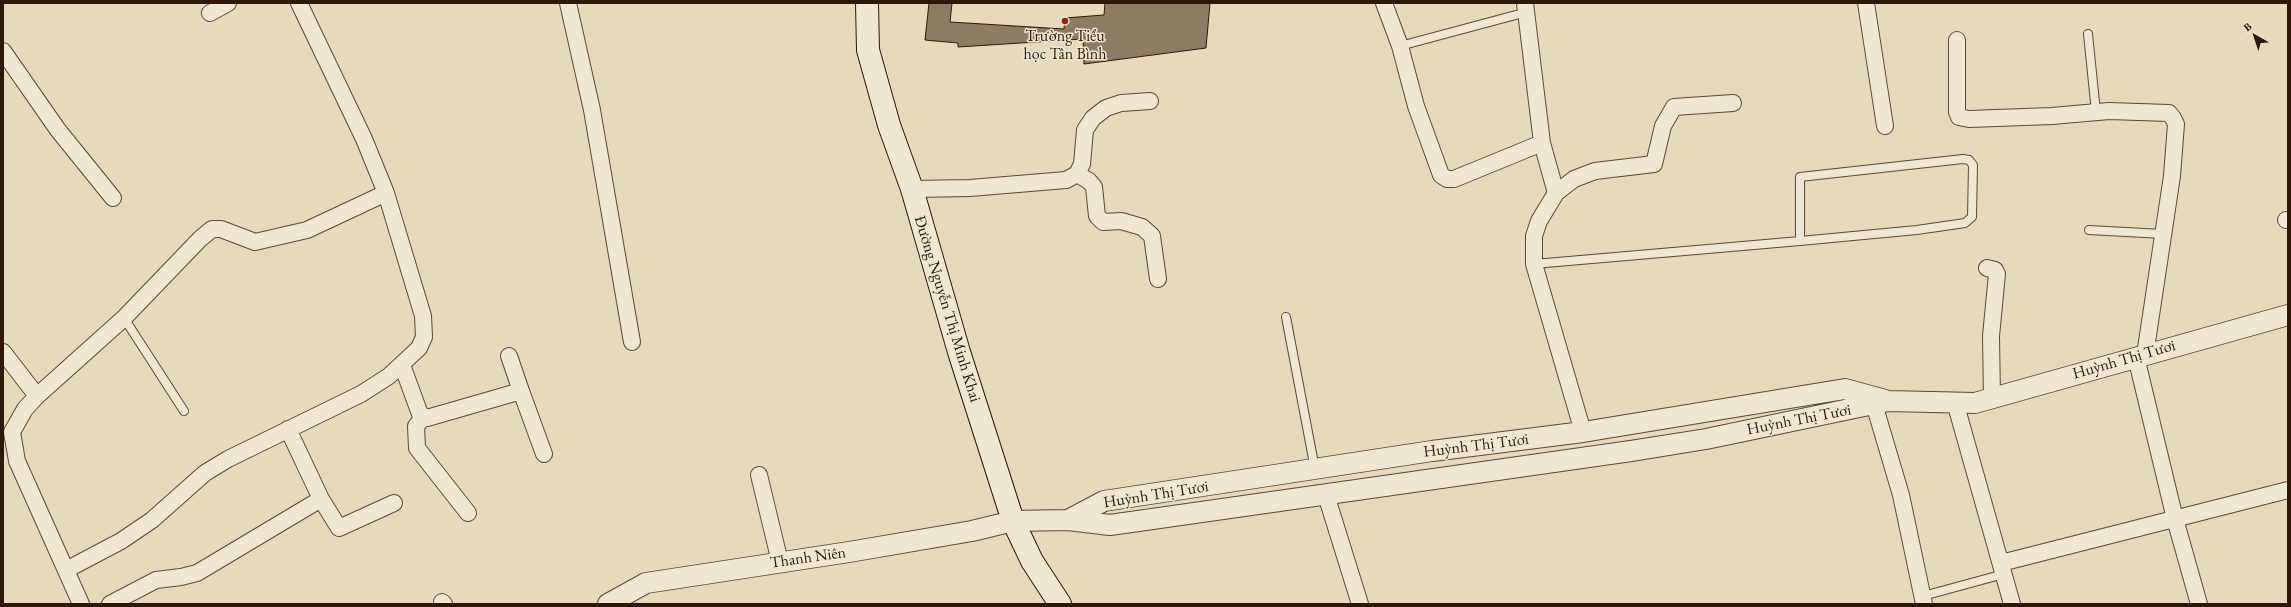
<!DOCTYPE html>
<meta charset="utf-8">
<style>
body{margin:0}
#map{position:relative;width:2291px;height:607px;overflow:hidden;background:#e5daba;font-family:"EB Garamond",serif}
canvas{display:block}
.frame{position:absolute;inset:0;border:4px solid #2e1707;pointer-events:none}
.north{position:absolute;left:2235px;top:16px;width:40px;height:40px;-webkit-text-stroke:3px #eee7d2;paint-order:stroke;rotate:321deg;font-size:11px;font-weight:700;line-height:16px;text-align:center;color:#2e1707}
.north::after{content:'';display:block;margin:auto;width:14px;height:18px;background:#2e1707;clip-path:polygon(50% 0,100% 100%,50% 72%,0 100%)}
</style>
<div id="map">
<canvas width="2291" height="607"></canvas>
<div class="frame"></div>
<div class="north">B</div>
</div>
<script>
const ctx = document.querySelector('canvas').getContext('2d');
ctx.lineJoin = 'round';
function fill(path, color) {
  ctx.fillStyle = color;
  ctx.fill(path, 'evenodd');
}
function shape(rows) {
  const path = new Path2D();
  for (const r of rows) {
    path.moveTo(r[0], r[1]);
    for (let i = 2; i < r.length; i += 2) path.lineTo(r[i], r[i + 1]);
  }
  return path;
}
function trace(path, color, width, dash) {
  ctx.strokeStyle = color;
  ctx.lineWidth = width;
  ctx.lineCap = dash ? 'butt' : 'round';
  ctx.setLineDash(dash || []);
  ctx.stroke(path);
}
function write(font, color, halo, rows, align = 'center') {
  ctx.font = font + ' "EB Garamond",serif';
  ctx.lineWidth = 3;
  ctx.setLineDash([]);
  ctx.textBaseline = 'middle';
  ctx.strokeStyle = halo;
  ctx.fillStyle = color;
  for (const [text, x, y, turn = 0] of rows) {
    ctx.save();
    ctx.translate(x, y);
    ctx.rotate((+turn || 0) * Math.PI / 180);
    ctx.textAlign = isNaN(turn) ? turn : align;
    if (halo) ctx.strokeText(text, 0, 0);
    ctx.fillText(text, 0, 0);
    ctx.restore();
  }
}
const building = shape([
 [929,3,952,3,950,22,1064,29,1065,18,1104,15,1105,3,1210,3,1206,48,1084,64,1083,39,958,47,958,43,925,40,929,3]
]);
const service = shape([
 [2088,34,2096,112],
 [1400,46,1527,12],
 [2089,230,2163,234],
 [1534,264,1731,247,1800,241,1917,230,1965,223,1972,217,1973,165,1969,160,1963,159,1800,177,1800,241],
 [1286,317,1315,469],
 [124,318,184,411],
 [1923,596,2004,574]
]);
const minor = shape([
 [568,3,592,110,632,342],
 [1384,3,1400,46,1416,106,1441,175,1447,179,1454,179,1542,143,1556,193,1539,221,1534,236,1534,264,1583,432],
 [1525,3,1542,143],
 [1866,3,1885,126],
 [210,13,228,3],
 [1957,40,1957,112,1959,117,1969,119,2052,116,2109,111,2169,113,2173,118,2176,124,2172,176,2145,355],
 [3,51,58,130,113,198],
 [1077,174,1089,181,1094,187,1097,216,1103,222,1121,221,1142,227,1152,236,1158,279],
 [912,189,970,188,1066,180,1077,174,1082,164,1085,130,1093,118,1106,108,1121,103,1150,101],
 [1556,193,1574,179,1595,171,1654,164,1663,126,1674,107,1733,103],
 [2286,220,2288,220],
 [1987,268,1995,270,1997,274,1991,336,1992,398],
 [3,352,37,396],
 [2136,357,2175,519,2199,604],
 [402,365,420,414,427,418,521,391,509,356],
 [521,391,544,454],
 [1955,402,2012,604],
 [1874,404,1901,495,1924,604],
 [424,417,416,426,417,448,468,513],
 [288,429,321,499,339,528,394,503],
 [759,475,780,562],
 [1326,495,1360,604],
 [2001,563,2288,490],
 [66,570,121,541,152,520,205,473,228,459,361,394,389,376,419,348,424,337,423,316,386,193,364,139,299,3],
 [442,602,444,604],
 [81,604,17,461,12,432,25,409,37,396,124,318,200,239,212,229,221,229,255,242,307,230,386,193],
 [110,604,156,580,181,577,197,573,321,499]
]);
const tertiary = shape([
 [1068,520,1104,501,1432,451,1583,432,1845,389,1885,400],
 [608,604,646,583,849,552,972,531,1013,521,1068,520,1110,525,1631,451,1706,439,1888,401,1975,403,2288,315]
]);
const secondary = shape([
 [867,3,868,50,889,125,912,189,959,352,1013,521,1032,561,1060,604]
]);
const markers = [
 [1065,21,4,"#8f2418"]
];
const poiNames = [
 ["Trường Tiểu",1065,37],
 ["học Tân Bình",1065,55]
];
const streetNames = [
 ["Đường Nguyễn Thị Minh Khai",947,309,73],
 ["Huỳnh Thị Tươi",2124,360,-16],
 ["Huỳnh Thị Tươi",1799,420,-11],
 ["Huỳnh Thị Tươi",1476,446,-7],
 ["Huỳnh Thị Tươi",1156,495,-9],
 ["Thanh Niên",808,558,-8]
];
fill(building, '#8d7c64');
trace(building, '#2e1707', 1);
trace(service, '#5c4834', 10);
trace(minor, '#5c4834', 18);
trace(tertiary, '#5c4834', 22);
trace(secondary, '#2e1707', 24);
trace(service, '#eee7d2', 8);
trace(minor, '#eee7d2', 16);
trace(tertiary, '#eee7d2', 20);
trace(secondary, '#eee7d2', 22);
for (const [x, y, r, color] of markers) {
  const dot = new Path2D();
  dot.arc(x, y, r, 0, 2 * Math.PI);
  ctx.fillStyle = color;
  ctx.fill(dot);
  trace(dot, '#eee7d2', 1.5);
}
write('16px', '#2e1707', '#eee7d2', poiNames);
write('16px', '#2e1707', '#eee7d2', streetNames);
</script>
